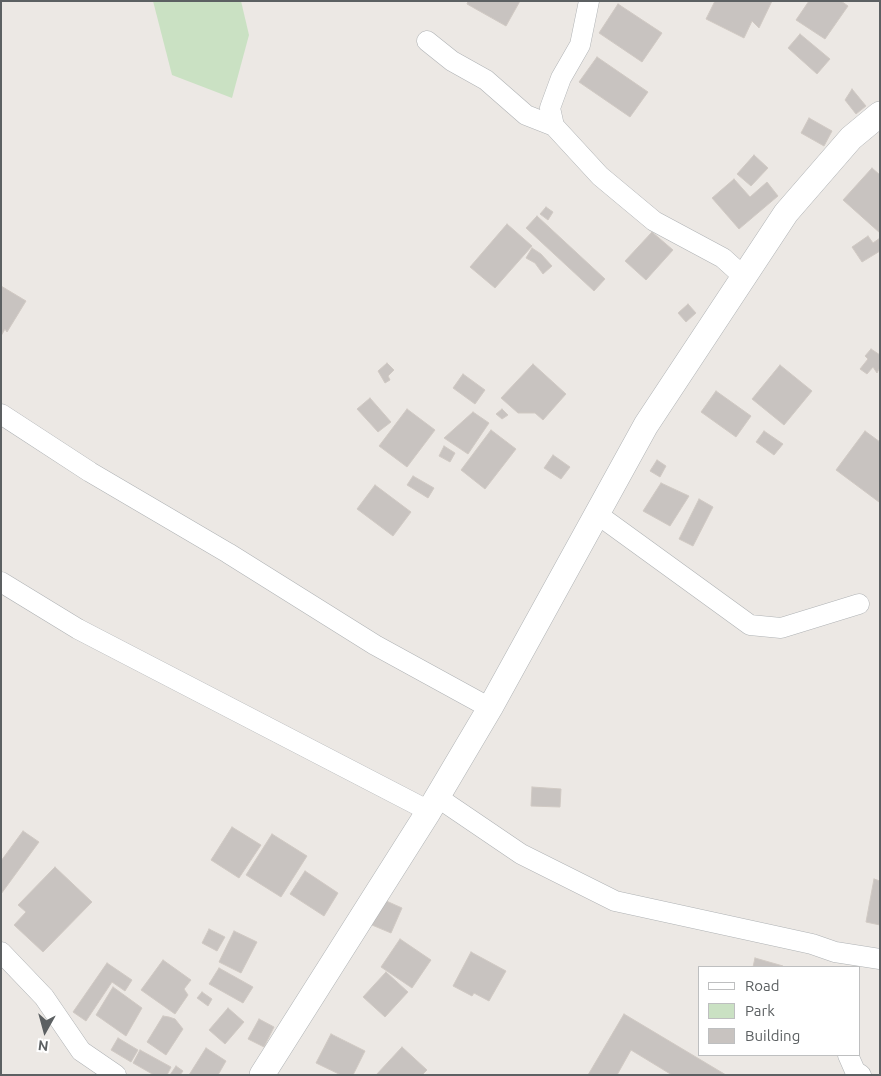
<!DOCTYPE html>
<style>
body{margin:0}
#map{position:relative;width:881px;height:1076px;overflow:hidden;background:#ece8e4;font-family:Ubuntu,sans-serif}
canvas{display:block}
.frame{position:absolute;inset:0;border:2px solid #5c6062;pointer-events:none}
.legend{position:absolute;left:698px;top:966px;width:162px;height:90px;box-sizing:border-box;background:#fff;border:1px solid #bebfc0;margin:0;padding:6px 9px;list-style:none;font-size:15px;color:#5c6062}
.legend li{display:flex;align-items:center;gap:10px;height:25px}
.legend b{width:25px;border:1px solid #bebfc0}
.north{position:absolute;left:20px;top:1006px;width:50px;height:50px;-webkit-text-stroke:4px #fff;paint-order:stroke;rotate:187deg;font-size:14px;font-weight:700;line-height:20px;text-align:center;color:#5c6062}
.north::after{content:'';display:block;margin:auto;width:18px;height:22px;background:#5c6062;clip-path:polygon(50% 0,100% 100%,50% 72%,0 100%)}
</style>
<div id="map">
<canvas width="881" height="1076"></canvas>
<div class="frame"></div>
<ul class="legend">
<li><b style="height:6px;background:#fff"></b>Road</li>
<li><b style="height:14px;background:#cae1c3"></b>Park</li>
<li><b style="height:14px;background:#c8c3c0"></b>Building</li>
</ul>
<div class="north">N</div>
</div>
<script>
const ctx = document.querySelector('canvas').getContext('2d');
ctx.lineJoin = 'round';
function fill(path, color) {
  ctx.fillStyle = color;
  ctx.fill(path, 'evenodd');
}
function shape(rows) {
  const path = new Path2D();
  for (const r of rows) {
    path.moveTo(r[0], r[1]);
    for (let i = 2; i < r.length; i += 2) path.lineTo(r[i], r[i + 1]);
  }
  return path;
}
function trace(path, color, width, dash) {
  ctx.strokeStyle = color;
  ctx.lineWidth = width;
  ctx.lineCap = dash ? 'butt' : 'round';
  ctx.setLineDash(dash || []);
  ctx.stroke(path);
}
const green = shape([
 [153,1,241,1,249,35,232,98,172,75]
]);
const building = shape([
 [468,1,520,1,506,26,467,4,468,1],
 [715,1,772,1,759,28,752,21,744,38,706,19,715,1],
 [809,1,841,1,848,6,825,39,796,20,809,1],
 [618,4,662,33,642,62,599,33,618,4],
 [800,34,830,59,817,74,788,48,800,34],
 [597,57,648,92,630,117,579,82,597,57],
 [852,89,866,106,856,114,845,100,852,89],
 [809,118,832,131,824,146,801,133,809,118],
 [754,155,768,168,751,186,737,174,754,155],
 [872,168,880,175,880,233,843,200,872,168],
 [734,179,750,197,767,182,778,196,739,229,712,198,734,179],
 [546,207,553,212,548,220,540,214,546,207],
 [537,216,605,279,594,291,526,228,537,216],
 [507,224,532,246,495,288,470,267,507,224],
 [652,232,673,250,646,280,625,261,652,232],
 [868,236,873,243,880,238,880,251,862,262,852,247,868,236],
 [532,248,541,254,552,266,543,274,535,263,526,258,532,248],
 [1,286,26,301,7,332,5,329,1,336,1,286],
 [688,304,696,313,686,322,678,313,688,304],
 [871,349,880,355,880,367,877,373,873,367,867,374,860,369,868,359,865,356,871,349],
 [387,363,394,370,388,376,390,380,385,383,378,371,387,363],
 [533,364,566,394,543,420,535,413,518,413,501,398,533,364],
 [780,365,812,391,784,425,752,399,780,365],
 [463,374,485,390,475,404,453,388,463,374],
 [716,391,751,416,736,437,701,412,716,391],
 [370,398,391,422,378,432,357,409,370,398],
 [407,409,435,430,407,467,379,446,407,409],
 [502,409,508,415,502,419,496,414,502,409],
 [473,412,489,423,468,454,444,438,473,412],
 [491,430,516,449,485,489,461,470,491,430],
 [764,431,783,444,774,455,756,442,764,431],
 [865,431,880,442,879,502,836,470,865,431],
 [444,446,455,453,450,462,439,456,444,446],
 [553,455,570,467,561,479,544,468,553,455],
 [657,460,666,466,660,477,650,471,657,460],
 [413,476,434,488,428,498,407,485,413,476],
 [661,483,689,496,670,526,643,511,661,483],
 [375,485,411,512,393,536,357,509,375,485],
 [699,499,713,507,693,546,679,539,699,499],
 [532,787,561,789,560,807,531,806,532,787],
 [232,827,261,845,239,878,211,860,232,827],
 [23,831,39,842,1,894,1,861,23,831],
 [272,834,307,856,281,897,246,875,272,834],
 [55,867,92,902,43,952,14,925,26,912,18,905,55,867],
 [305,871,338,893,324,916,290,894,305,871],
 [874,879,880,881,880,925,866,922,874,879],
 [384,900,402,908,391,933,372,925,384,900],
 [209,929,225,937,217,951,202,943,209,929],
 [234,931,257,942,241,973,219,962,234,931],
 [400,939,431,960,412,988,381,967,400,939],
 [471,952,506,971,489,1001,474,993,472,996,453,986,471,952],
 [755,958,783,966,784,967,753,967,755,958],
 [163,960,191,980,184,989,188,995,175,1014,141,990,163,960],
 [107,963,132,980,125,991,112,982,86,1021,73,1012,107,963],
 [219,968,253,987,243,1003,209,984,219,968],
 [386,972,408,992,385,1017,363,997,386,972],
 [113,987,142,1008,126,1036,96,1015,113,987],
 [202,992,212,999,208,1006,197,998,202,992],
 [228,1008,244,1022,225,1044,209,1030,228,1008],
 [624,1014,726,1075,672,1075,631,1050,617,1075,588,1075,624,1014],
 [163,1016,169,1017,175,1019,183,1029,166,1055,147,1042,163,1016],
 [259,1019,274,1027,264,1047,248,1039,259,1019],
 [331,1034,365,1051,353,1075,341,1075,316,1063,331,1034],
 [118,1038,138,1050,131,1062,111,1050,118,1038],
 [402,1047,427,1070,422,1075,376,1075,402,1047],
 [206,1048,226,1061,218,1075,189,1075,206,1048],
 [140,1050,171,1067,167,1075,154,1075,133,1063,140,1050],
 [176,1066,183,1071,180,1075,170,1075,176,1066]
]);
const minor = shape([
 [427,41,452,61,486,80,526,115,554,126,600,176,654,221,723,258,744,277],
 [554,126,550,108,561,78,580,45,589,1],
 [1,414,90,472,228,553,375,645,490,708],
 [597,514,750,625,781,628,859,604],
 [1,582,78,629,429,811],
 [437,797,521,854,615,901,812,944,835,952,880,959],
 [1,952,44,997,81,1051,116,1075],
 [848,1055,855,1071,861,1075]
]);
const tertiary = shape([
 [262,1075,429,811,490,708,646,425,786,213,851,138,880,114]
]);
fill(green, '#cae1c3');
fill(building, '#c8c3c0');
trace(building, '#d0c9c3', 1);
trace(minor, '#afb2b4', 21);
trace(tertiary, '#afb2b4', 26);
trace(minor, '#fff', 20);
trace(tertiary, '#fff', 25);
</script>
